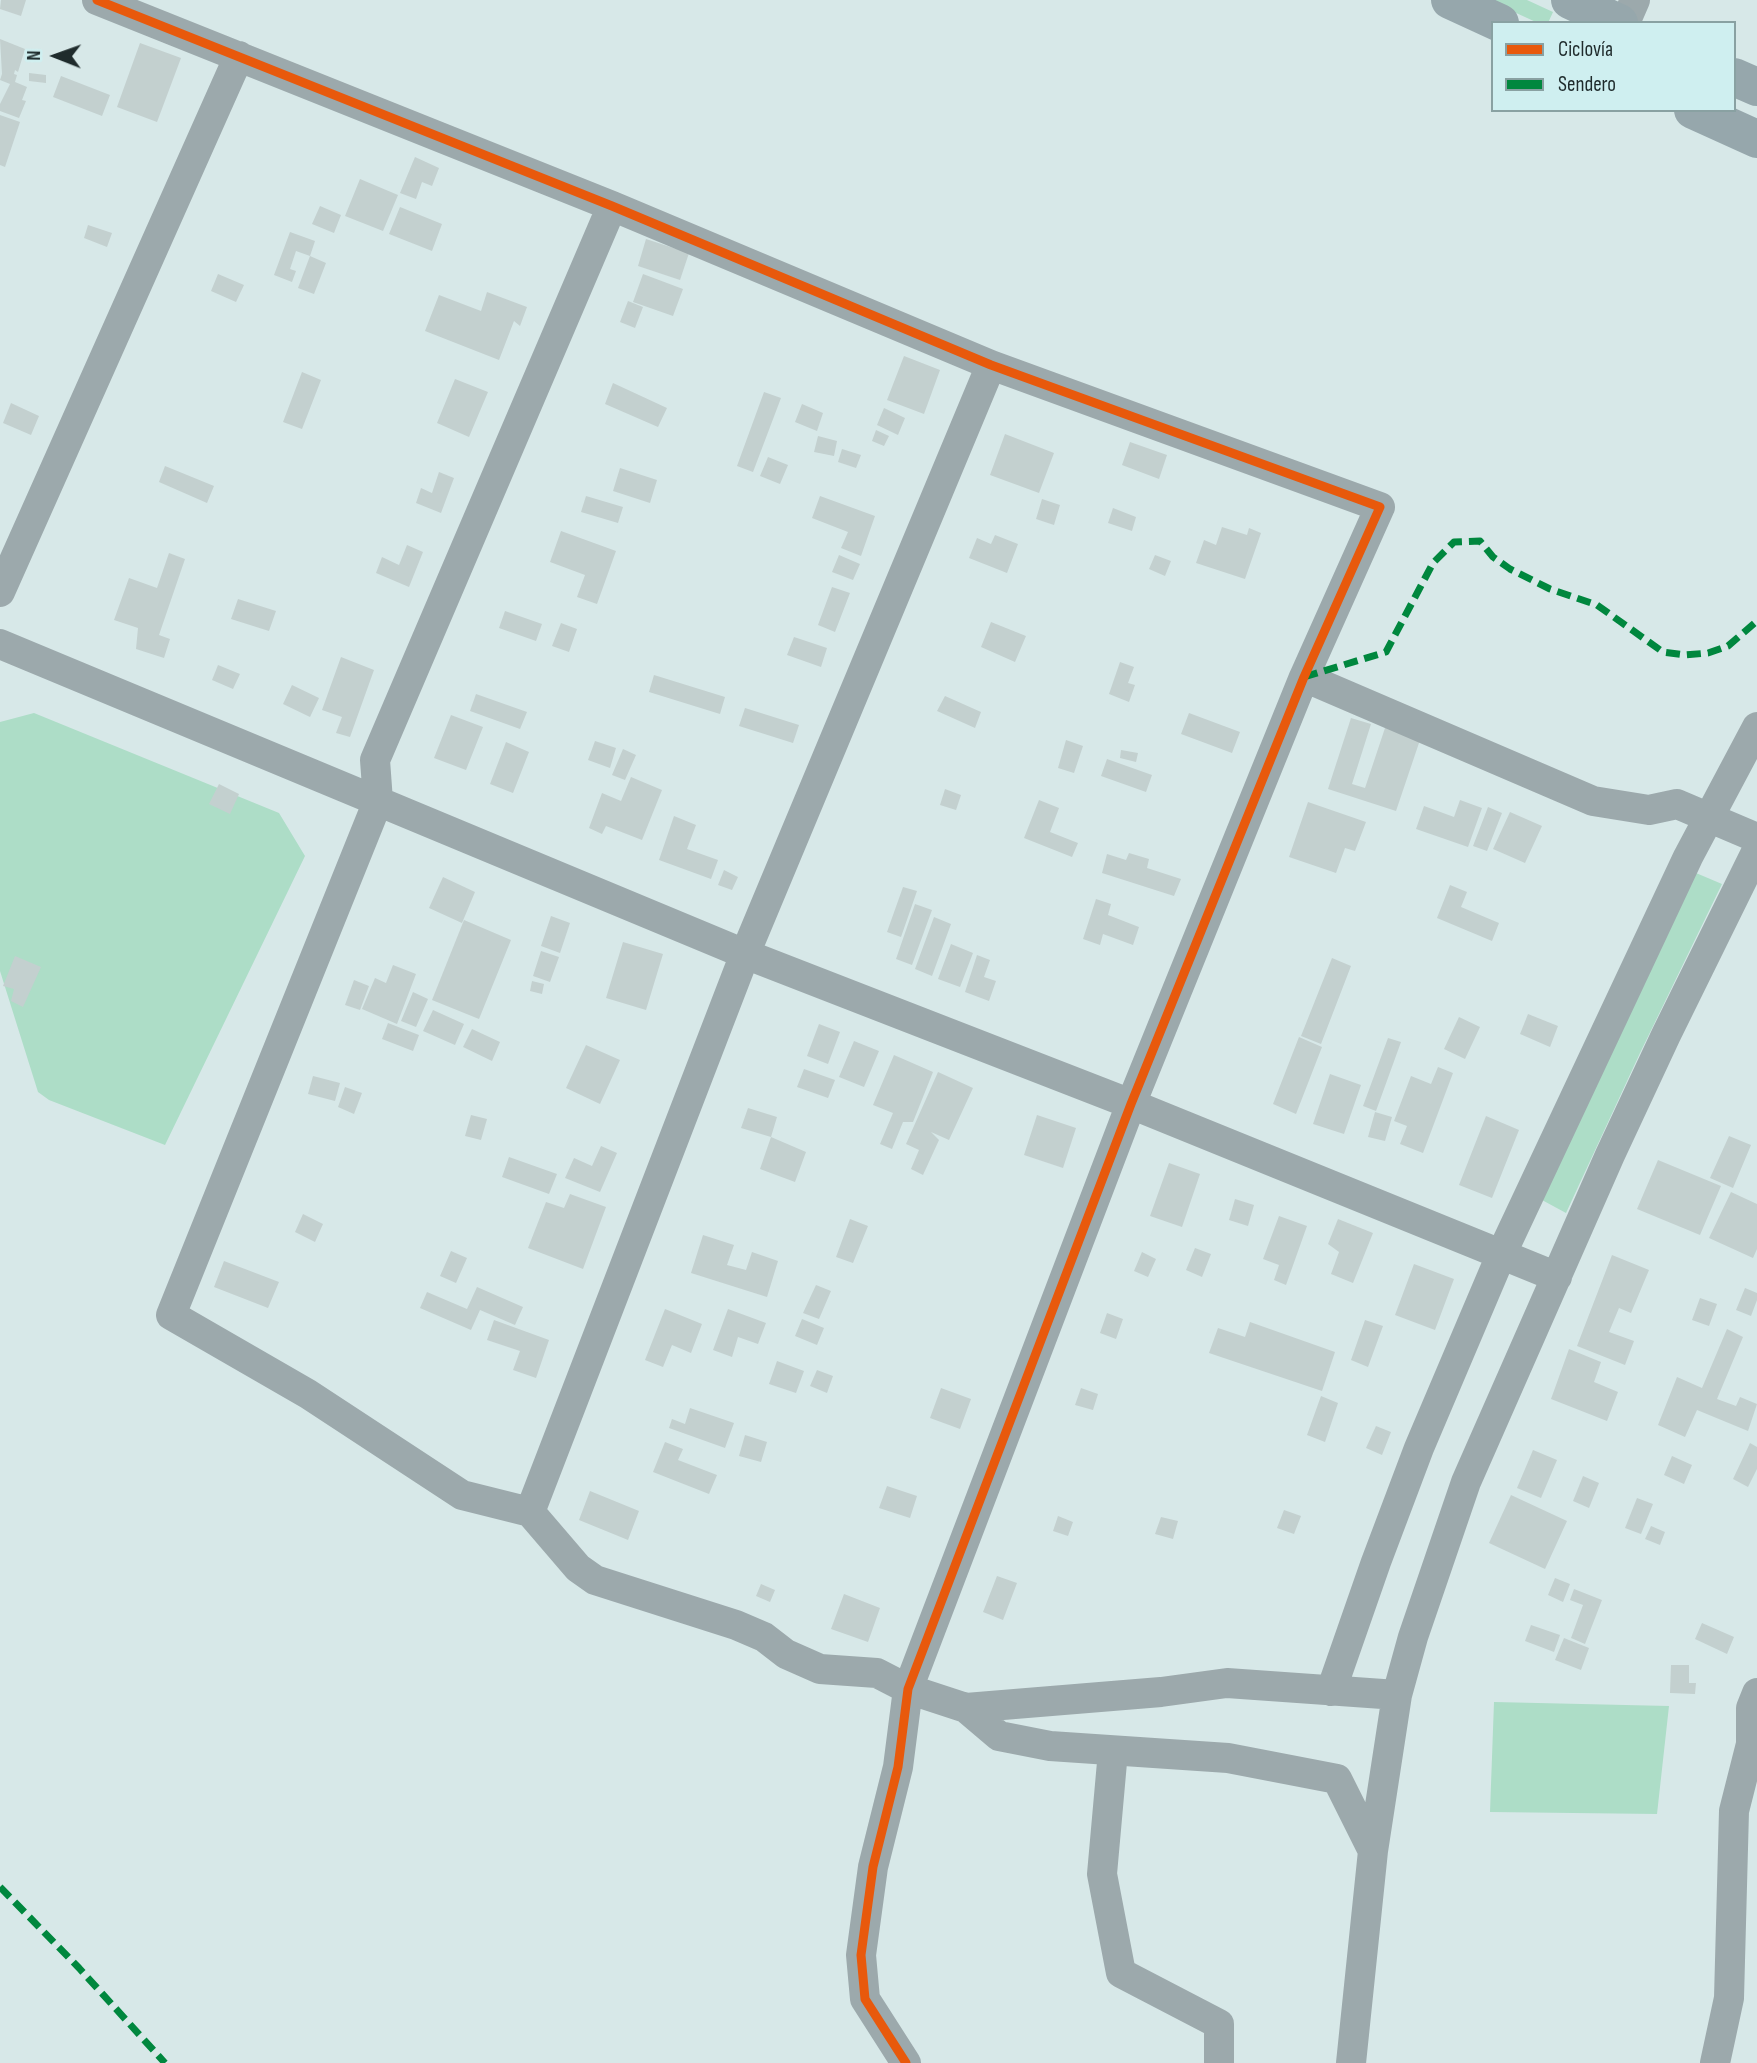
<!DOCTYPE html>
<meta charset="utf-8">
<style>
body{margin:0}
#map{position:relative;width:1757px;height:2063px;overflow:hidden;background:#d7e8e8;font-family:"Sofia Sans Condensed",sans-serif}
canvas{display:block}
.legend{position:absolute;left:1491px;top:21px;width:245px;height:91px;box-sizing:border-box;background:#cfeff0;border:2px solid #89a1a2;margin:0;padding:9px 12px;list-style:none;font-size:21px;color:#1f2b2c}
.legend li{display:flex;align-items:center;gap:14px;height:35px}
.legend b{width:35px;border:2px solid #89a1a2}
.north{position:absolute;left:21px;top:21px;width:70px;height:70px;-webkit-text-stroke:5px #cfeff0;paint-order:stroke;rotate:271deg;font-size:19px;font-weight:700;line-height:28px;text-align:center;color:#1f2b2c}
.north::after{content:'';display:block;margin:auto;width:24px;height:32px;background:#1f2b2c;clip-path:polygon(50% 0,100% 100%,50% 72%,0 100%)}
</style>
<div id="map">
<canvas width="1757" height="2063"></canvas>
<ul class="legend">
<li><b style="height:9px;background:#e8590c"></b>Ciclovía</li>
<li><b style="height:9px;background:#00873e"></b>Sendero</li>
</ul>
<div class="north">N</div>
</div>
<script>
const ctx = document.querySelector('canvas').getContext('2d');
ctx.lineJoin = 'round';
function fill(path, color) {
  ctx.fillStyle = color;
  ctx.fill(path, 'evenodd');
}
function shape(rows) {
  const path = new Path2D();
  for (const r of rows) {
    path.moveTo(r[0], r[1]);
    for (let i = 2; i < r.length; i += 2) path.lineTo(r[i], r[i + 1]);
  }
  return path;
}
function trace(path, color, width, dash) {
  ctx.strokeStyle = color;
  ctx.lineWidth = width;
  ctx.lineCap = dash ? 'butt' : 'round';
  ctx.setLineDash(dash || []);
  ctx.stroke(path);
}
const green = shape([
 [1488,0,1527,0,1553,12,1548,23,1538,23],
 [34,713,279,813,305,856,165,1145,49,1100,38,1092,0,971,0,722],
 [1696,873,1722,884,1640,1053,1566,1213,1542,1200],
 [1494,1702,1669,1706,1657,1814,1490,1812]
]);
const building = shape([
 [1,0,26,0,21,16,0,9],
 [0,39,25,49,18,72,15,70,14,74,17,75,15,82,27,87,22,100,26,101,19,118,0,111,0,104,10,84,0,80,2,74],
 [140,43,181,58,157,122,117,107],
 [29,73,46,75,46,83,29,81],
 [61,76,110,95,102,116,53,97],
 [0,115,20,122,5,167,0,165],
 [415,157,439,168,432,186,422,182,416,199,400,193],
 [360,179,398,195,383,231,345,216],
 [320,206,341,215,334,233,312,224],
 [400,207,442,224,432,251,389,234],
 [88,225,112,233,107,247,84,238],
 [290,232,315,241,310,256,296,251,290,269,296,271,292,282,274,275],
 [646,239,689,253,680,280,638,266],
 [310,256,326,263,314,294,298,288],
 [218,274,244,285,236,302,211,291],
 [643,274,683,289,673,316,633,302],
 [487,292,527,307,520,326,514,321,499,360,425,331,439,295,481,311],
 [628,301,643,307,635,328,620,322],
 [904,356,940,370,924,414,887,400],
 [302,372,321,380,302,429,283,422],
 [455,379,488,392,469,437,437,423],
 [613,383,667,408,658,427,605,404],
 [764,392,781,398,753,472,737,466],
 [11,403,39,416,31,435,3,423],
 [802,404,823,413,817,431,795,422],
 [884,408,905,418,898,435,877,425],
 [876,430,889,436,884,446,872,441],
 [1005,434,1054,453,1039,493,990,475],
 [818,436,837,441,834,456,814,452],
 [1130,442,1167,455,1159,479,1122,465],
 [842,449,861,455,856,468,838,462],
 [768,457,788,465,780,484,760,476],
 [165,466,214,486,207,503,159,482],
 [620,468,657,480,650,503,613,491],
 [439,472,454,478,441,513,416,503,421,488,432,493],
 [586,496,623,507,618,523,581,512],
 [820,496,875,516,861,556,841,548,848,532,812,518],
 [1042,499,1060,505,1054,525,1036,519],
 [1113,508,1136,517,1132,531,1108,523],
 [1222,527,1247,535,1249,528,1261,533,1245,579,1196,563,1204,540,1216,545],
 [561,531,616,551,597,604,577,597,585,575,550,562],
 [995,535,1018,544,1007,573,969,558,977,538,991,544],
 [407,545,423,552,409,587,376,573,382,557,399,565],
 [169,553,185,559,159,635,170,639,164,658,136,649,138,628,114,620,129,578,157,588],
 [839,555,860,564,853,580,832,572],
 [1155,555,1171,561,1165,576,1149,569],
 [832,587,850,593,835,632,818,625],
 [238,599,276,611,269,631,231,619],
 [505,611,542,624,536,641,499,628],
 [991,622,1026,636,1015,662,981,647],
 [561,623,577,629,569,652,552,646],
 [794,637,827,648,821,667,787,655],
 [341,657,374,670,350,737,336,733,342,717,322,710],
 [1120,662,1134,667,1128,683,1135,685,1129,702,1109,694],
 [218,665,240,674,233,689,212,680],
 [654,675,725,697,720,714,649,692],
 [292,685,319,698,310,717,283,704],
 [476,694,527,712,520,729,470,711],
 [945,696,981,712,975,728,937,711],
 [745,708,799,725,793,743,739,726],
 [1189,713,1240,732,1232,753,1181,734],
 [451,715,483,727,466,770,434,758],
 [1351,718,1371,724,1352,784,1365,788,1386,725,1421,737,1396,811,1328,789],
 [1066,740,1083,746,1074,773,1058,768],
 [595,741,616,748,610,768,588,760],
 [506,742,529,752,513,793,490,784],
 [623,749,636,755,625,780,612,775],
 [1121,750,1138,753,1136,762,1120,758],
 [1107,759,1152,775,1146,792,1101,776],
 [631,777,662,790,642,840,606,826,602,834,589,828,602,793,621,801],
 [219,784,239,794,230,814,209,804],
 [945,789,961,795,956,810,940,805],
 [1039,800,1059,808,1050,832,1078,843,1072,857,1024,838],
 [1460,800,1482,808,1468,847,1416,829,1424,806,1454,817],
 [1308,802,1366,822,1355,851,1345,848,1336,873,1289,857],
 [1488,807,1502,813,1487,851,1473,846],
 [1510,812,1542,826,1525,863,1493,849],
 [674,816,696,825,687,849,718,860,711,879,659,860],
 [1129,853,1149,859,1147,868,1181,879,1174,896,1102,873,1107,854,1126,860],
 [724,870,738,877,732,890,718,885],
 [443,877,475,892,462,923,429,908],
 [1450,885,1467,892,1461,907,1499,923,1492,941,1437,918],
 [903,887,917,891,901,937,887,932],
 [1096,899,1111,904,1108,915,1139,927,1133,945,1103,934,1100,945,1083,939],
 [915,904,932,910,912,965,896,959],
 [551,916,570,923,560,953,541,946],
 [934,917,951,924,932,976,915,969],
 [464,920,511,940,479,1019,432,1000],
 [623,942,663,954,646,1010,606,998],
 [951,944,973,953,960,987,938,979],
 [541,951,559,957,550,982,533,976],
 [977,955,990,960,984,977,996,981,989,1001,965,992],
 [15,956,41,967,23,1007,11,1001,14,989,3,986],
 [1332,958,1351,966,1321,1044,1301,1036],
 [393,965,416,974,397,1024,362,1009,375,978,386,983],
 [354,980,369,986,360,1010,345,1005],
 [532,981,544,984,542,994,530,991],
 [413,992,428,999,416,1027,401,1021],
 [433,1010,464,1024,455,1045,423,1031],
 [1528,1014,1558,1026,1550,1047,1520,1034],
 [1459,1017,1480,1027,1465,1059,1444,1049],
 [388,1023,419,1035,413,1051,382,1039],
 [819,1024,840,1032,828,1064,807,1056],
 [472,1029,500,1042,492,1061,463,1047],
 [1299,1037,1322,1047,1296,1114,1273,1104],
 [1388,1038,1401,1042,1376,1111,1363,1106],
 [854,1041,879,1051,864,1087,839,1077],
 [586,1045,620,1060,600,1104,566,1088],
 [894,1055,933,1072,913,1122,903,1122,892,1149,880,1144,893,1113,873,1105],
 [1438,1067,1453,1073,1423,1153,1400,1144,1407,1126,1394,1121,1411,1076,1431,1084],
 [804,1069,835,1080,828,1098,797,1087],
 [938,1072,973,1088,949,1140,931,1132,939,1140,923,1175,911,1169,919,1150,906,1144],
 [1330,1074,1361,1085,1344,1134,1313,1124],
 [313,1076,340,1083,335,1101,308,1094],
 [345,1087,362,1093,354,1114,338,1107],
 [748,1108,777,1117,771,1137,741,1128],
 [1375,1112,1392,1117,1385,1141,1368,1137],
 [471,1115,487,1119,481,1140,465,1136],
 [1037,1115,1076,1128,1063,1168,1024,1155],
 [1486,1116,1519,1130,1492,1198,1459,1185],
 [1729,1136,1751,1145,1733,1188,1710,1178],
 [771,1137,806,1152,795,1182,760,1169],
 [601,1146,617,1153,600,1192,565,1178,574,1158,592,1166],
 [509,1157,557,1174,549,1194,502,1177],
 [1658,1160,1721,1186,1700,1235,1637,1209],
 [1169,1163,1200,1174,1182,1227,1150,1216],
 [1731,1192,1757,1204,1757,1249,1753,1258,1709,1238],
 [570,1194,606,1207,583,1269,528,1248,546,1202,564,1208],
 [1235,1199,1254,1205,1248,1226,1229,1220],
 [303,1214,323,1224,315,1242,295,1232],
 [1279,1216,1307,1226,1286,1285,1274,1280,1279,1265,1263,1259],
 [850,1219,868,1226,853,1263,836,1257],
 [1338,1219,1373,1233,1353,1283,1331,1274,1339,1252,1328,1244],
 [703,1235,734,1245,727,1265,746,1270,752,1252,778,1261,767,1297,691,1273],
 [1195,1248,1211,1254,1202,1277,1186,1270],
 [451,1251,467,1258,456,1283,440,1276],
 [1142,1252,1156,1259,1148,1277,1134,1271],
 [1612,1255,1649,1270,1631,1313,1619,1308,1609,1332,1634,1341,1625,1365,1577,1346],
 [224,1261,279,1282,268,1308,214,1287],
 [1414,1264,1454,1279,1435,1330,1395,1315],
 [816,1285,831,1291,819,1319,803,1313],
 [477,1287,523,1307,515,1325,480,1310,471,1330,420,1308,427,1292,467,1309],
 [1745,1288,1757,1293,1757,1300,1751,1316,1736,1310],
 [1700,1298,1717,1304,1709,1326,1692,1320],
 [665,1309,702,1324,691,1353,672,1345,663,1367,645,1360],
 [728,1309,766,1323,758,1344,738,1337,732,1357,713,1350],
 [1107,1313,1123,1319,1116,1339,1100,1333],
 [802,1319,824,1328,817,1345,795,1336],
 [494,1320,549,1340,536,1378,513,1370,520,1351,487,1340],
 [1365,1320,1383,1326,1368,1367,1351,1360],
 [1250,1322,1335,1352,1322,1391,1209,1353,1218,1328,1245,1337],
 [1727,1329,1743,1337,1717,1399,1736,1406,1740,1397,1757,1404,1748,1431,1697,1410,1685,1437,1658,1425,1677,1377,1702,1388],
 [1569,1349,1601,1362,1594,1382,1618,1392,1607,1421,1551,1399],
 [777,1361,804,1371,796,1393,769,1384],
 [817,1370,833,1376,827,1393,810,1386],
 [941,1388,971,1399,960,1429,930,1418],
 [1081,1388,1098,1394,1093,1410,1075,1405],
 [1321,1396,1338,1403,1325,1442,1307,1435],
 [690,1408,734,1423,725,1448,669,1428,672,1419,685,1424],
 [1376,1426,1391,1432,1382,1455,1366,1448],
 [745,1435,767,1442,761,1462,739,1456],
 [665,1442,683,1449,678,1460,717,1475,709,1494,653,1472],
 [1750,1443,1757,1447,1757,1469,1748,1487,1733,1479],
 [1533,1450,1557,1460,1541,1498,1517,1488],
 [1672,1456,1692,1465,1684,1484,1664,1475],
 [1583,1476,1599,1483,1589,1508,1573,1501],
 [887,1486,917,1496,910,1518,879,1508],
 [590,1491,639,1511,628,1540,579,1520],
 [1511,1495,1567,1521,1545,1569,1489,1543],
 [1637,1498,1653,1504,1641,1534,1625,1528],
 [1284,1510,1301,1516,1294,1534,1277,1528],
 [1058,1516,1073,1522,1068,1536,1053,1531],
 [1161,1517,1178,1521,1173,1539,1155,1534],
 [1651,1526,1665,1532,1660,1545,1645,1539],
 [997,1576,1017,1583,1003,1620,983,1612],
 [1555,1578,1570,1584,1563,1602,1548,1595],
 [761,1584,775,1590,770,1602,756,1596],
 [1574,1589,1602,1600,1585,1644,1571,1638,1583,1605,1570,1600],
 [844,1594,880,1608,868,1642,831,1629],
 [1702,1623,1734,1637,1727,1654,1695,1639],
 [1531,1625,1560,1635,1554,1652,1525,1641],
 [1564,1638,1589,1648,1581,1670,1555,1660],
 [1671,1665,1689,1665,1689,1683,1696,1683,1695,1694,1670,1693]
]);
const street = shape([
 [97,0,612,206,991,365,1380,507,1304,677,1131,1104,908,1689,898,1767,873,1867,861,1955,865,1999,906,2063],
 [1625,23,1635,0],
 [612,206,375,760,378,801,171,1315,308,1394,462,1495,530,1512,578,1568,595,1580,736,1625,764,1637,786,1654,820,1669,877,1673,908,1689,966,1708,1161,1692,1227,1683,1397,1695],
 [0,592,239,56],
 [0,644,745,954,1131,1104,1557,1277],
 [1304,677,1593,801,1649,810,1677,804,1757,838],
 [530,1512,745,954,991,365],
 [1331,1691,1376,1562,1419,1448,1501,1255,1688,857,1757,727],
 [966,1708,999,1736,1050,1746,1228,1758,1337,1779,1373,1851],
 [1113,1751,1102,1874,1121,1973,1219,2024,1219,2063],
 [1351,2063,1373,1851,1397,1695,1413,1637,1466,1482,1610,1155,1666,1035,1757,850],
 [1715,2063,1729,1998,1734,1811,1751,1744,1751,1708,1757,1693]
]);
const secondary = shape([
 [1450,0,1500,23],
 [1570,0,1619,23],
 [1734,77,1757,87],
 [1693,110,1757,139]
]);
const quiet = shape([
 [1304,677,1386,652,1433,563,1454,542,1480,541,1493,557,1510,569,1550,589,1597,605,1663,652,1685,655,1708,653,1728,646,1757,621],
 [0,1887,79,1968,165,2063]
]);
const cycleway = shape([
 [97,0,612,206,991,365,1380,507,1304,677,1131,1104,908,1689,898,1767,873,1867,861,1955,865,1999,906,2063]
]);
fill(green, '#adddc7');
fill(building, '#c3d0cf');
trace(street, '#9ca9ac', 30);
trace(secondary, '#96a7ac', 38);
trace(quiet, '#00873e', 7, [14, 7]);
trace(cycleway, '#e8590c', 9);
</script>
